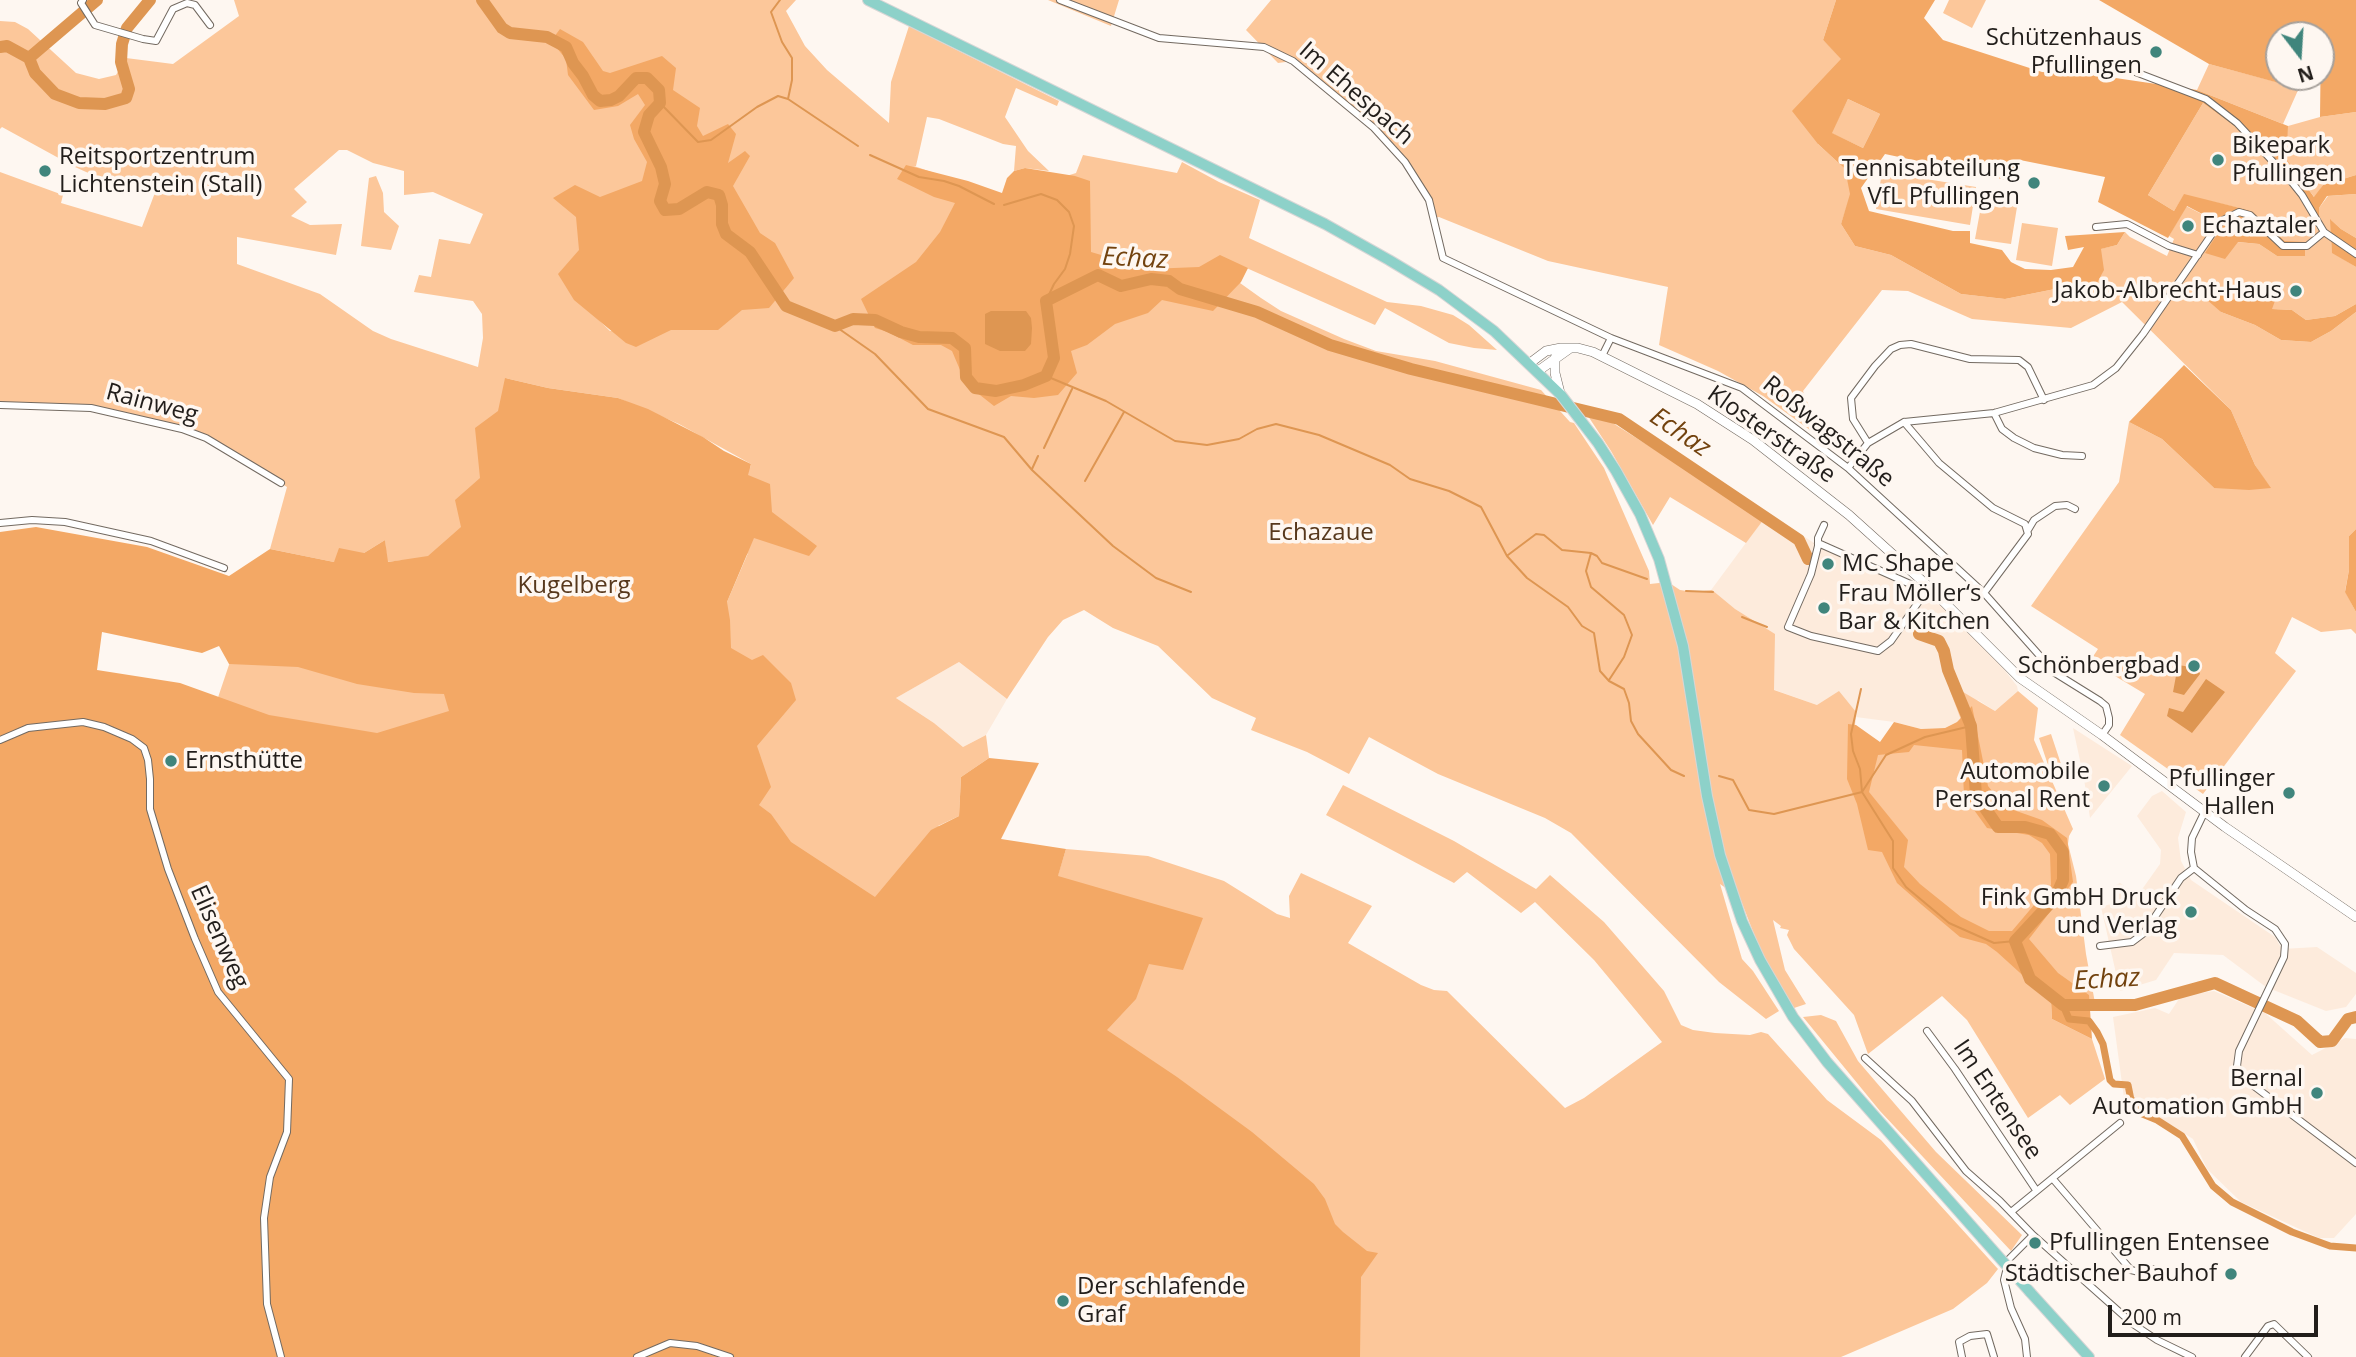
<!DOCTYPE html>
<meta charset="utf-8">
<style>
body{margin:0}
#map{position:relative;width:2356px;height:1357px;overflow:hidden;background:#fef7f1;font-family:"Open Sans",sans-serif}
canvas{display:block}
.north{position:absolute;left:2265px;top:21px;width:70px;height:70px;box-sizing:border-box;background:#fef7f1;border:2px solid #a6a09b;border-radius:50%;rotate:163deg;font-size:19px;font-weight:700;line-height:28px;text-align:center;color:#221e1b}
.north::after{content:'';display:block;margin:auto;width:24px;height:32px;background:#40857c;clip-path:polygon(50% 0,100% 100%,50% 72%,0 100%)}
.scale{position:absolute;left:2108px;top:1305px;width:210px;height:32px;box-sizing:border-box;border:4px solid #221e1b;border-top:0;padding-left:9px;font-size:21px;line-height:24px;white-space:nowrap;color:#221e1b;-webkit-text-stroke:5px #fef7f1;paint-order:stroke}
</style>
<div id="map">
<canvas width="2356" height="1357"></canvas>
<div class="north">N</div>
<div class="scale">200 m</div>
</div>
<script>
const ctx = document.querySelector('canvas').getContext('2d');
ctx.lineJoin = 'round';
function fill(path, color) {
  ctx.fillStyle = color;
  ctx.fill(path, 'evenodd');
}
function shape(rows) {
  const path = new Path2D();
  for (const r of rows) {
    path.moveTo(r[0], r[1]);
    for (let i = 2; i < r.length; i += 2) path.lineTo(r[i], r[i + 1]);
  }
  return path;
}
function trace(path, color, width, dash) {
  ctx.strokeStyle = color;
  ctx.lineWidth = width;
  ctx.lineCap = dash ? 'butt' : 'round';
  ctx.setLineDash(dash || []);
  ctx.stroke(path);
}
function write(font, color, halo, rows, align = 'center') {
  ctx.font = font + ' "Open Sans",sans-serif';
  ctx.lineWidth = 7;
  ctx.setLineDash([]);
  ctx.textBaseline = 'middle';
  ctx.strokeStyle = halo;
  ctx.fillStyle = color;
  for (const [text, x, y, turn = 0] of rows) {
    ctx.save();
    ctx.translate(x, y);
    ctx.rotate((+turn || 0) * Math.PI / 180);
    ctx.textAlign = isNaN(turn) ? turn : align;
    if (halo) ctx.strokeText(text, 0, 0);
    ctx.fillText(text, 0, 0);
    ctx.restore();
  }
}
const built = shape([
 [1768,513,1814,543,1929,592,2003,668,2017,686,2018,691,1995,711,1978,700,1957,722,1945,728,1921,729,1894,722,1848,716,1755,683,1700,605],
 [959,662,1007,699,986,735,963,747,934,723,896,698],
 [2073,728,2132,766,2090,818,2084,779],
 [2162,791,2186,812,2178,838,2181,861,2191,880,2275,937,2282,949,2317,947,2356,973,2356,994,2346,1007,2326,1011,2266,987,2223,955,2174,953,2156,980,2120,991,2101,907,2114,903,2112,887,2120,883,2138,895,2160,864,2161,850,2137,816,2152,796],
 [2214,991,2265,1013,2312,1055,2345,1038,2356,1039,2356,1214,2334,1238,2319,1238,2241,1202,2207,1169,2193,1139,2168,1123,2135,1107,2124,1098,2113,1017,2155,1008,2169,1014,2181,996]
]);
const green = shape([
 [234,0,796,0,786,11,805,46,827,70,889,123,891,82,909,26,1059,101,1057,106,1016,88,1005,117,1028,151,1049,171,1025,168,1014,171,1016,146,1003,144,939,119,927,117,916,166,914,166,1002,196,1076,173,1083,155,1177,173,1182,162,1219,182,1260,200,1249,238,1387,302,1421,306,1453,315,1469,325,1497,350,1474,348,1449,343,1385,308,1375,325,1242,266,1240,283,1261,298,1281,311,1344,339,1376,351,1435,361,1541,390,1570,422,1574,423,1604,468,1649,571,1650,584,1668,582,1680,590,1694,592,1712,590,1735,609,1775,634,1774,690,1817,705,1839,691,1856,712,1855,725,1872,749,1963,725,1949,688,1953,686,1995,711,2018,691,2038,708,2034,740,2073,829,2069,836,2068,844,2076,876,2086,954,2095,1003,2061,984,2051,1001,2052,1019,2092,1039,2105,1079,2070,1105,2060,1095,2028,1118,1967,1020,1942,996,1868,1054,1854,1015,1794,949,1787,935,1789,930,1780,928,1781,926,1773,920,1785,970,1806,1004,1794,1008,1764,960,1740,898,1720,884,1742,959,1753,971,1779,1011,1766,1019,1719,982,1571,833,1545,818,1438,774,1369,737,1349,774,1307,752,1251,730,1256,718,1212,698,1158,646,1113,628,1084,610,1063,620,1048,637,1007,699,959,662,896,698,934,723,963,747,986,735,989,758,961,777,959,816,938,826,1058,875,1066,849,1148,856,1224,881,1277,914,1290,918,1289,896,1301,873,1372,906,1348,943,1421,985,1434,990,1447,991,1565,1108,1584,1098,1662,1042,1594,960,1535,902,1521,913,1467,872,1454,883,1326,815,1343,785,1454,841,1536,889,1550,875,1604,922,1664,991,1681,1025,1693,1030,1715,1033,1750,1035,1761,1032,1768,1034,1827,1100,1881,1140,1998,1269,1987,1283,1953,1309,1841,1357,1360,1357,1360,1335,324,876,203,742,267,552,338,576,404,560,387,562,385,540,364,553,334,562,270,549,287,487,206,438,91,408,0,405,0,172,63,195,61,203,142,227,156,190,95,176,75,167,2,127,0,129,0,21,15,22,28,29,76,73,99,79,116,75,126,58,173,64,239,16],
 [339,150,347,150,373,163,404,171,404,195,433,192,483,214,470,244,439,239,431,277,419,275,414,292,473,301,482,314,483,338,478,367,391,339,373,331,320,294,237,264,237,237,336,255,342,224,310,225,291,216,307,202,294,189],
 [595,316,666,332,610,331],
 [505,378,548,388,618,398,679,424,751,464,750,468],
 [748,553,727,602,705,599],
 [1048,0,1119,0,1111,26],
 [1271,0,1836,0,1823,40,1842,59,1818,144,1845,169,1851,194,1841,224,1855,246,1891,255,1961,294,2005,299,2060,288,2092,292,2100,249,2117,245,2125,232,2130,237,2167,256,2174,239,2169,236,2186,206,2223,225,2206,253,2237,242,2259,244,2277,256,2285,241,2252,211,2184,195,2174,211,2148,195,2203,103,2234,126,2300,195,2318,230,2319,208,2328,196,2356,194,2356,238,2341,229,2331,220,2332,252,2356,267,2356,304,2335,316,2306,320,2292,310,2271,309,2259,294,2230,300,2207,285,2221,312,2255,325,2281,340,2311,342,2331,331,2356,312,2356,529,2349,536,2349,570,2345,591,2356,612,2356,634,2351,629,2321,632,2292,617,2275,653,2296,671,2203,794,2120,735,2145,694,2090,661,2098,649,2031,606,2119,482,2129,422,2162,439,2214,488,2270,488,2255,465,2231,410,2122,302,2071,328,1972,319,1908,291,1882,290,1803,391,1821,438,1763,396,1718,371,1659,345,1668,287,1548,261,1439,217,1433,218,1418,181,1374,128,1293,61,1278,63,1246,30],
 [1949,0,1986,0,1972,28,1943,13],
 [2209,64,2299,88,2283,124,2197,90],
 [1848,99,1880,114,1863,148,1831,133],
 [2356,112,2356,175,2323,185,2315,198,2286,160,2288,126,2320,117],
 [1882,172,1976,187,1970,225,1876,209],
 [376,176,383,193,384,212,399,226,391,250,361,246,369,178],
 [1982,201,2017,207,2011,244,1975,239],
 [2022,223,2058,228,2052,266,2016,260],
 [1588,416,1608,420,1764,519,1746,543,1670,497,1653,525,1611,451],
 [2051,734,2062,767,2050,771,2039,738],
 [1821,1015,1836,1021,1858,1061,1936,1152,2022,1235,2011,1251,1880,1111,1803,1017]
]);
const forest = shape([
 [1836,0,1935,0,1924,18,1943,40,2042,72,2102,76,2197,90,2288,126,2287,160,2314,197,2323,185,2356,175,2356,194,2327,196,2319,208,2319,231,2299,195,2234,126,2203,103,2148,195,2174,211,2184,194,2252,211,2285,241,2305,242,2305,256,2277,256,2259,244,2238,242,2225,259,2205,253,2223,225,2187,206,2168,238,2098,202,2105,177,2020,160,2016,182,1885,154,1861,188,1869,211,1953,231,1970,231,1970,243,2002,250,2011,262,2025,269,2051,270,2073,267,2084,247,2068,250,2065,236,2125,232,2117,245,2101,249,2104,270,2092,292,2060,288,2005,299,1961,294,1891,255,1855,246,1841,224,1850,194,1845,169,1818,144,1792,111,1841,59,1823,40],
 [1848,99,1880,114,1863,148,1832,133],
 [2099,0,2356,0,2356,112,2320,117,2321,35,2279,35,2279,77,2295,77,2290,86,2209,64],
 [560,29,583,42,603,71,610,73,662,56,676,68,673,90,700,108,697,126,703,136,728,124,736,134,728,163,745,151,750,156,733,186,760,233,775,243,794,278,769,308,742,310,718,330,671,330,636,347,626,343,574,300,558,274,579,250,576,217,553,198,575,185,600,197,642,181,647,162,634,139,630,125,645,105,638,94,618,106,594,110,568,75,566,59,551,41],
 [906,165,968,181,1002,193,1007,178,1014,171,1025,168,1075,176,1090,181,1091,252,1149,269,1199,267,1220,255,1248,268,1241,282,1213,311,1162,300,1148,313,1115,324,1087,345,1071,351,1077,373,1058,395,1034,398,1011,396,994,406,966,384,952,351,941,345,913,345,888,332,875,328,861,299,916,262,940,232,955,203,934,197,897,179],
 [2330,219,2341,229,2356,238,2356,267,2332,253],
 [2207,285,2230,300,2259,294,2276,298,2272,309,2292,310,2306,320,2335,316,2356,304,2356,312,2331,331,2311,342,2281,340,2255,325,2221,312,2198,292],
 [2184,365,2231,410,2255,465,2271,488,2249,490,2214,488,2162,439,2129,422],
 [505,378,548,388,618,398,648,409,703,437,724,451,751,464,748,475,770,484,772,512,817,546,809,556,754,538,727,602,730,620,731,648,752,660,763,655,791,683,796,700,757,746,771,787,759,805,771,814,791,842,875,897,931,830,959,816,961,777,989,758,1039,763,1001,839,1066,849,1058,876,1203,918,1183,970,1149,964,1136,999,1107,1030,1177,1077,1252,1132,1314,1184,1325,1199,1335,1224,1343,1232,1367,1251,1378,1253,1361,1277,1360,1357,0,1357,0,532,36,527,147,547,229,576,270,549,334,562,339,548,364,553,385,540,388,562,428,556,461,527,455,500,480,478,475,428,498,411],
 [102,632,202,653,219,646,229,664,298,667,357,684,414,693,444,694,449,711,377,733,269,715,180,683,97,670],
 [2356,529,2356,612,2345,592,2349,570,2349,536],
 [1972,706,1988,786,2005,807,2042,820,2067,838,2073,882,2029,939,2058,973,2089,995,2092,1039,2052,1019,2051,1001,1997,952,1986,944,1960,937,1922,905,1897,883,1882,852,1868,850,1857,804,1847,779,1848,724,1856,725,1880,742,1894,722,1921,729,1945,728,1957,722],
 [1914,745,1962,750,1964,796,1987,828,2029,835,2042,843,2050,854,2051,885,2012,931,1989,931,1961,917,1920,884,1904,867,1908,840,1869,792,1878,755,1909,752]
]);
const water = shape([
 [991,311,1026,311,1031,318,1032,328,1031,344,1025,351,1000,351,985,344,985,314],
 [2178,665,2198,668,2200,674,2184,695,2173,692],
 [2206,679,2225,692,2192,733,2167,716,2169,708,2183,712]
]);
const stream = shape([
 [780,0,771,12,782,42,792,58,792,80,788,99],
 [660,103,698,142,711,140,757,107,778,96,788,99,858,146],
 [870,155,919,177,944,181,959,186,994,204],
 [1004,205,1041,194,1057,200,1069,212,1074,226,1070,254,1065,269,1054,284,1046,301],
 [835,326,875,354,928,409,1004,437,1032,470,1113,546,1156,578,1191,592],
 [1046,376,1106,401,1175,441,1207,445,1239,439,1257,429,1276,424,1319,435,1390,465,1410,479,1449,491,1481,507,1507,556,1527,578,1568,607,1582,626,1594,633,1600,671,1609,681,1624,689,1629,703,1631,721,1638,734,1671,770,1684,776],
 [1044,448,1072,389],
 [1032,469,1038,456],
 [1085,481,1124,412],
 [1591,553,1586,571,1591,587,1624,615,1632,635,1624,657,1609,680],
 [1508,555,1536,534,1544,535,1562,550,1591,553,1597,556,1602,563,1647,579],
 [1686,591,1713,592],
 [1742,617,1767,627],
 [1971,726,1925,737,1886,755,1862,792,1893,841,1893,868,1906,887,1949,923,1994,943,2015,941],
 [1719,776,1733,780,1749,810,1774,814,1862,792,1860,769,1853,751,1851,734,1861,689]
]);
const canal = shape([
 [2063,1005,2069,1019,2089,1021,2097,1032,2103,1044,2110,1080,2114,1084,2128,1085,2131,1100,2136,1102,2135,1111,2157,1120,2182,1136,2213,1186,2232,1202,2292,1232,2330,1246,2356,1248]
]);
const river = shape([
 [482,0,502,28,510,33,547,37,566,47,573,63,583,76,593,95,600,101,611,100,619,96,636,78,647,78,659,90,660,103,649,115,644,132,661,167,665,184,660,201,665,210,679,209,707,192,719,195,722,205,722,224,726,234,750,252,786,306,835,326,853,319,875,320,901,332,919,337,952,338,965,348,966,377,975,388,996,391,1024,385,1046,376,1054,358,1046,301,1098,275,1121,286,1151,279,1169,281,1180,289,1257,312,1330,345,1411,369,1619,419,1799,540,1808,559],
 [0,47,7,46,29,58,35,73,55,94,79,103,105,104,126,98,129,89,121,62,122,44,127,28,150,0],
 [29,58,97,0],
 [1919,634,1939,641,1944,651,1948,670,1971,726,1976,795,1998,827,2025,827,2050,834,2063,852,2063,880,2055,898,2015,941,2030,979,2063,1005,2135,1005,2215,983,2297,1021,2320,1042,2332,1041,2348,1019,2356,1017]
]);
const minor = shape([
 [83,0,81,3,95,25,143,39,156,41,173,9,187,3,195,5,210,25],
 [1060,0,1159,38,1264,47,1293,61,1374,128,1405,162,1429,200,1443,258,1611,338,1742,388,1848,468,1984,593,2055,673,2100,701,2106,706,2109,718,2109,725,2102,735],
 [2082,67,2117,65,2206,99,2237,123,2290,180,2302,195,2324,232,2356,254],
 [2096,227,2127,224,2169,246,2198,255],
 [1602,356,1611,338],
 [0,405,91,408,182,429,206,438,281,483],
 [1994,413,2002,429,2014,438,2034,448,2062,455,2082,456],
 [1904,422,1939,463,1993,508,2025,524,2028,534,1984,593],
 [1868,443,1853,419,1851,398,1875,366,1891,349,1900,345,1911,344,1970,359,2019,360,2028,367,2044,400],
 [1848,468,1868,443,1904,422,1994,413,2093,385,2116,368,2143,334,2221,221,2239,212,2250,215,2283,246,2307,246,2324,232],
 [0,523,32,520,65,522,151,541,224,568],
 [1824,525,1818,538,1818,546,1811,574,1788,627,1811,636,1878,651,1891,641,1929,587],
 [2028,530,2034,520,2055,506,2067,505,2075,509],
 [1818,543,1926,591],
 [0,740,28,728,83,722,104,727,132,739,144,748,148,760,150,779,150,809,168,869,195,939,218,992,289,1079,287,1132,270,1177,264,1218,267,1304,281,1357],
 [2205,811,2192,838,2191,852,2194,868,2246,910,2275,929,2285,944,2284,957,2239,1051,2237,1066,2242,1077,2356,1163],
 [2100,946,2132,942,2144,933,2181,878,2194,868],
 [1927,1031,1955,1069,2036,1190],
 [1865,1058,1912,1101,1966,1171,2000,1201,2033,1235,2133,1324,2157,1340,2192,1357],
 [2053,1179,2131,1270,2139,1272,2153,1269],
 [2011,1212,2120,1123],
 [637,1357,670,1343,697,1346,730,1357],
 [1962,1357,1959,1342,1970,1336,1987,1334,1994,1357],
 [2027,1357,2025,1339,2011,1308,2004,1280,2009,1259,2033,1235],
 [2245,1357,2268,1326,2274,1324,2308,1357]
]);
const secondary = shape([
 [1555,358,1555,373,1560,393],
 [1530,363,1546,351,1561,348,1578,348,1593,352,1697,404,1753,440,1849,515,1929,587,2020,678,2102,735,2225,827,2356,917],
 [1538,371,1569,349]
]);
const primary = shape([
 [868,0,1325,224,1389,260,1439,290,1494,331,1561,395,1598,443,1616,471,1640,514,1659,559,1683,646,1707,796,1720,855,1742,921,1760,960,1793,1017,1827,1062,1983,1239],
 [2030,1292,2089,1357]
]);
const primaryBridge = shape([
 [1983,1239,2030,1292]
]);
const markers = [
 [2156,52,7,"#40857c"],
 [2218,160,7,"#40857c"],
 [45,171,7,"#40857c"],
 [2034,183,7,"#40857c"],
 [2188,226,7,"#40857c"],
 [2296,291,7,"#40857c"],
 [1828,564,7,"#40857c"],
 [1824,608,7,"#40857c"],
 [2194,666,7,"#40857c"],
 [171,761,7,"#40857c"],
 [2104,786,7,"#40857c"],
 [2289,793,7,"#40857c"],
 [2191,912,7,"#40857c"],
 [2317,1093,7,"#40857c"],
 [2035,1243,7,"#40857c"],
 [2231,1274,7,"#40857c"],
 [1063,1301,7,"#40857c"]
];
const poiNames = [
 ["Schützenhaus",2142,38],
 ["Pfullingen",2142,66],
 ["Bikepark",2232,146,"left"],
 ["Pfullingen",2232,174,"left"],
 ["Reitsportzentrum",59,157,"left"],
 ["Lichtenstein (Stall)",59,185,"left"],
 ["Tennisabteilung",2020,169],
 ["VfL Pfullingen",2020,197],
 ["Echaztaler",2202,226,"left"],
 ["Jakob-Albrecht-Haus",2282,291],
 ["MC Shape",1842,564,"left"],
 ["Frau Möller‘s",1838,594,"left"],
 ["Bar & Kitchen",1838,622,"left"],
 ["Schönbergbad",2180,666],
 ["Ernsthütte",185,761,"left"],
 ["Automobile",2090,772],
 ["Personal Rent",2090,800],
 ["Pfullinger",2275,779],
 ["Hallen",2275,807],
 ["Fink GmbH Druck",2177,898],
 ["und Verlag",2177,926],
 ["Bernal",2303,1079],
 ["Automation GmbH",2303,1107],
 ["Pfullingen Entensee",2049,1243,"left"],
 ["Städtischer Bauhof",2217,1274],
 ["Der schlafende",1077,1287,"left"],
 ["Graf",1077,1315,"left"]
];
const streetNames = [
 ["Im Ehespach",1356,94,41],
 ["Rainweg",152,404,15],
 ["Roßwagstraße",1828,432,39],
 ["Klosterstraße",1771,435,35],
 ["Elisenweg",219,937,66],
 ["Im Entensee",1997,1100,56]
];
const parkNames = [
 ["Echazaue",1321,533],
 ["Kugelberg",574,586]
];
const waterNames = [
 ["Echaz",1135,259,3],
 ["Echaz",1680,433,34],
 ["Echaz",2107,980,-3]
];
fill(built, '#fdebdc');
fill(green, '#fcc79a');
fill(forest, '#f3a865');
fill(water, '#de9652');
trace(stream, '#de9652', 2);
trace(canal, '#de9652', 7);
trace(river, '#de9652', 12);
trace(minor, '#736a61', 8);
trace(secondary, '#736a61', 10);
trace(primary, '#d7d6d6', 12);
trace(minor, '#fff', 6);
trace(secondary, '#fff', 9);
trace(primary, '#8dd1c9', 10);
trace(primaryBridge, '#d7d6d6', 12, []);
trace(primaryBridge, '#8dd1c9', 10);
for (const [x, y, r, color] of markers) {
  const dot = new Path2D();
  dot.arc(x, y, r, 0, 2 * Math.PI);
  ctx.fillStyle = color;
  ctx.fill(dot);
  trace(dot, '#fef7f1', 2.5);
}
write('24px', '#221e1b', '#fef7f1', poiNames, 'right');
write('24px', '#221e1b', '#fef7f1', streetNames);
write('24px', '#57381c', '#fef7f1', parkNames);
write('italic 26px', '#72420e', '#fef7f1', waterNames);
</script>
